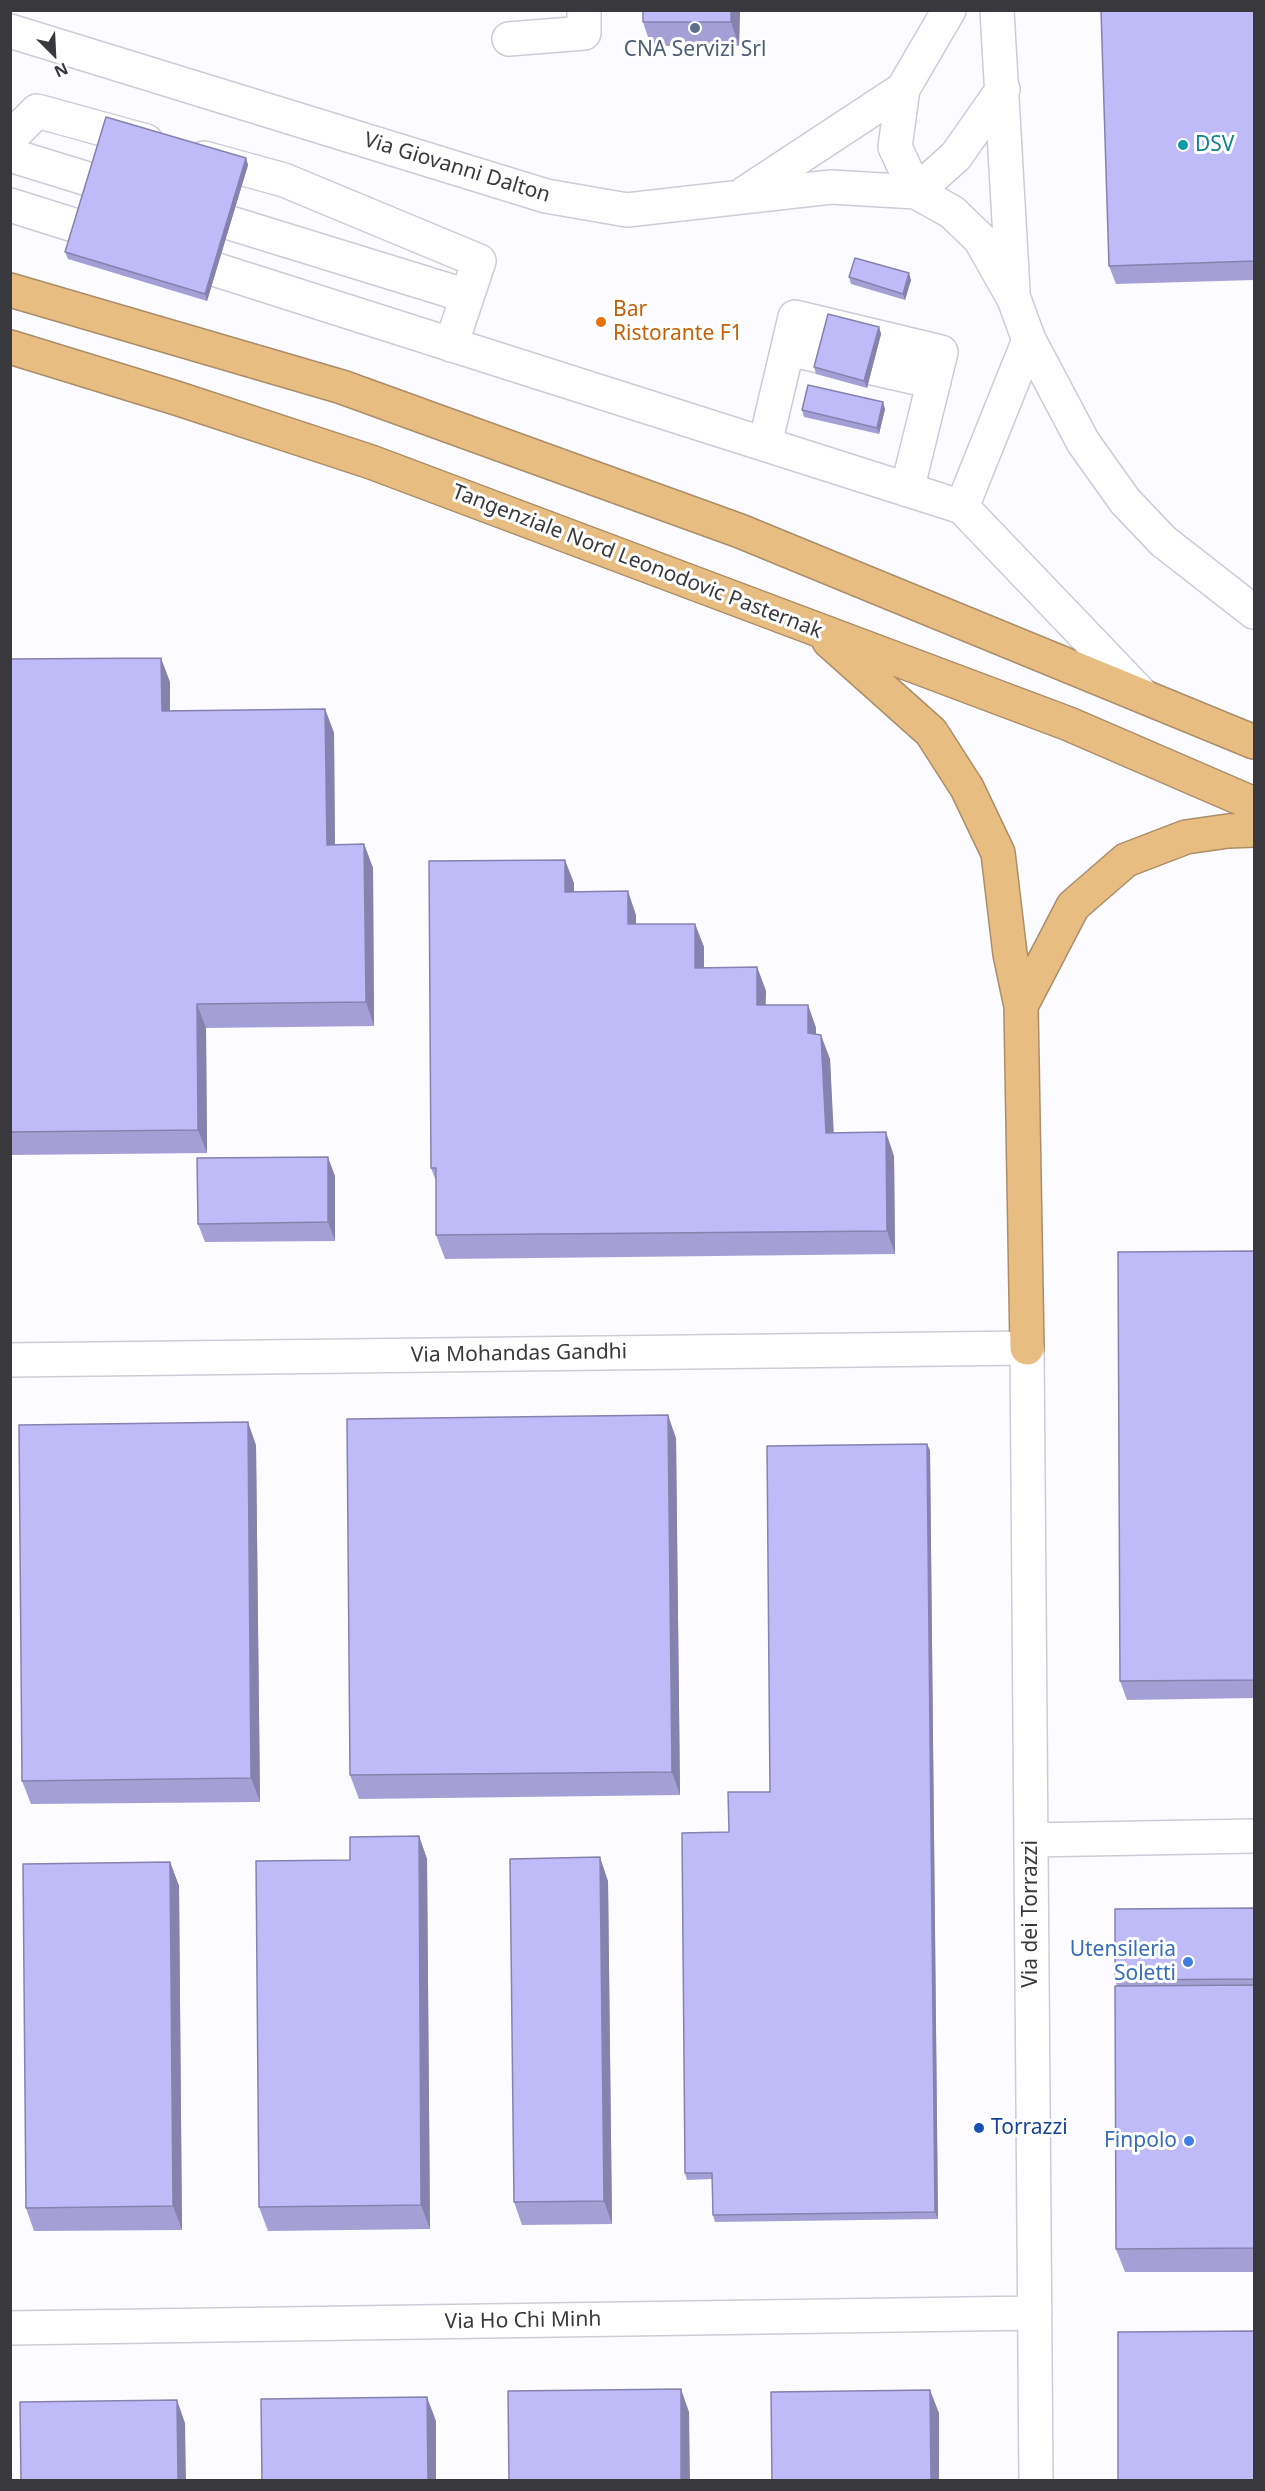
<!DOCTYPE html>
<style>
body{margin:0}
#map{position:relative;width:1265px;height:2491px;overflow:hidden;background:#fcfbff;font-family:"Noto Sans",sans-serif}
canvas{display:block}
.frame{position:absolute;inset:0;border:12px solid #39383c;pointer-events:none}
.north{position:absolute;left:24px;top:24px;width:60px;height:60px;-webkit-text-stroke:4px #fff;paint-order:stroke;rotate:156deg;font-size:16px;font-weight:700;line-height:24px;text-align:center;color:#39383c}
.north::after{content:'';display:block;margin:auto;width:21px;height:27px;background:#39383c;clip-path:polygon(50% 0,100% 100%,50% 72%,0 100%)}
</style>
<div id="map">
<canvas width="1265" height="2491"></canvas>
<div class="frame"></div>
<div class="north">N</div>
</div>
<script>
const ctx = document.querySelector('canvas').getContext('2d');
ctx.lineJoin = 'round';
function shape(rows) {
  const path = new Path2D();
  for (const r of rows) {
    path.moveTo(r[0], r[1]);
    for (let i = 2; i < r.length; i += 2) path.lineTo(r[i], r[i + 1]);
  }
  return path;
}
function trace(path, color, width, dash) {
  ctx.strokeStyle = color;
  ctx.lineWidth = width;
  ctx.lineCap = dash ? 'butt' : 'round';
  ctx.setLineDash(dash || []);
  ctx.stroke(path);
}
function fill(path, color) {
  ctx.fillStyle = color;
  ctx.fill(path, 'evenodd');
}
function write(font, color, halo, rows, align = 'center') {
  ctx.font = font + ' "Noto Sans",sans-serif';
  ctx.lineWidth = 6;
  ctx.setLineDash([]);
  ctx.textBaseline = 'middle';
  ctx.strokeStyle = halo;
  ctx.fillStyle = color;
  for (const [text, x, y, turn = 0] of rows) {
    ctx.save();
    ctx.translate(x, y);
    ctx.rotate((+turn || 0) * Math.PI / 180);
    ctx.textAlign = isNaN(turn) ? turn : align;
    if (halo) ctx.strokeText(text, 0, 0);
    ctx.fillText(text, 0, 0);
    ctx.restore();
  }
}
const minor = shape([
 [997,10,1013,291],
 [10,31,546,196,627,210,831,187,916,192],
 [509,39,584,33,584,10],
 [903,89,895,147,916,192,952,212,980,239,1014,299,1029,340,1083,442,1125,501,1163,541,1254,612],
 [10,138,37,111,146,141],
 [10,155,130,192],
 [204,158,284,180,479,261,451,345],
 [916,192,956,156,1003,89],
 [745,193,903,89,949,10],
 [10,205,115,238],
 [188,210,467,296],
 [173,256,962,507,1141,694],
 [788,349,934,382],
 [765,444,795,317,941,352,907,490],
 [962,507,1029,340],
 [10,1360,1027,1348,1036,2480],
 [1031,1840,1254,1836],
 [10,2328,1035,2313]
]);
const highway = shape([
 [10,290,342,387,740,531,1254,742],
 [10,347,176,398,371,462,1069,724,1254,804],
 [829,641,931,732,967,788,998,853,1010,954,1021,1006,1027,1348],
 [1021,1006,1073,906,1126,860,1186,837,1228,831,1254,830]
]);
const wall = shape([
 [740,10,739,46,651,46,643,22],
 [1254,10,1254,280,1116,284,1109,266],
 [246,158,248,165,207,301,68,259,65,252],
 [849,277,911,280,905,300,851,284],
 [879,327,881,334,867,388,816,374,814,367],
 [885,409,879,434,804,417,802,410],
 [10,659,170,682,170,711,325,709,334,733,335,845,364,844,373,868,374,1026,206,1028,207,1153,10,1155],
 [574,883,574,892,636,915,636,924,695,924,704,947,704,968,757,967,766,991,765,1005,808,1005,816,1028,816,1035,830,1059,833,1133,894,1156,895,1254,445,1259,436,1235,436,1181,431,1168],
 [335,1176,335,1241,205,1242,198,1224],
 [1254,1251,1254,1698,1127,1700,1120,1681],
 [676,1438,680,1795,359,1799,350,1775],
 [256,1445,260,1802,31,1804,22,1781],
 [930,1450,938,2219,715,2222,713,2215,712,2179,687,2180,685,2173,729,1832,770,1792],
 [419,1836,427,1859,430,2229,268,2231,259,2207,350,1860],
 [170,1862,179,1886,182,2230,34,2231,26,2208],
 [608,1881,612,2224,522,2225,514,2202],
 [1254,1908,1254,2272,1125,2272,1116,2249,1117,1986,1115,1980]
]);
const shadedWall = shape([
 [731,10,740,10,739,46,731,22],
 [246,158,248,165,207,301,205,294],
 [909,273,911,280,905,300,903,294],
 [879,327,881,334,867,388,864,381],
 [883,402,885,409,879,434,877,428],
 [161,658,170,682,170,735,162,711],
 [325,709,334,733,335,868,327,845],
 [364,844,373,868,374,1026,366,1002],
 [565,860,574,883,574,916,565,892],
 [628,891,636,915,636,948,628,924],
 [695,924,704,947,704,991,695,968],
 [757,967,766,991,765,1029,757,1005],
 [197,1004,206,1028,207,1153,198,1130],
 [808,1005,816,1028,816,1057,808,1033],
 [821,1035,830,1059,835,1157,826,1133],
 [886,1132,894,1156,895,1254,887,1231],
 [328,1157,335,1176,335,1241,328,1222],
 [668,1415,676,1438,680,1795,672,1772],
 [248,1422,256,1445,260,1802,251,1778],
 [927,1444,930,1450,938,2219,935,2212],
 [419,1836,427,1859,430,2229,421,2205],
 [600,1857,608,1881,612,2224,604,2201],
 [170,1862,179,1886,182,2230,173,2206],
 [681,2389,689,2412,690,2481,681,2481],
 [930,2390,939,2413,939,2481,931,2481],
 [427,2397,436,2421,436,2481,428,2481],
 [177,2400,185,2423,186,2481,178,2481]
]);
const building = shape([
 [643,10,731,10,731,22,643,22,643,10],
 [1101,10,1254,10,1254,261,1109,266,1101,10],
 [106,117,246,158,205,294,65,252,106,117],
 [855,258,909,273,903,294,849,277,855,258],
 [828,314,879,327,864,381,814,367,828,314],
 [808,385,883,402,877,428,802,410,808,385],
 [161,658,162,711,325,709,327,845,364,844,366,1002,197,1004,198,1130,10,1132,10,659,161,658],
 [565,860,565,892,628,891,628,924,695,924,695,968,757,967,757,1005,808,1005,808,1033,821,1035,826,1133,886,1132,887,1231,436,1235,436,1168,431,1168,429,861,565,860],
 [328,1157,328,1222,198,1224,197,1158,328,1157],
 [1254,1251,1254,1680,1120,1681,1118,1252,1254,1251],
 [668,1415,672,1772,350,1775,347,1419,668,1415],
 [248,1422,251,1778,22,1781,19,1425,248,1422],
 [927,1444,935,2212,713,2215,712,2173,685,2173,682,1833,729,1832,728,1792,770,1792,767,1446,927,1444],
 [419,1836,421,2205,259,2207,256,1861,350,1860,350,1837,419,1836],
 [600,1857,604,2201,514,2202,510,1859,600,1857],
 [170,1862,173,2206,26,2208,23,1864,170,1862],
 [1254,1908,1254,1979,1115,1980,1115,1909,1254,1908],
 [1254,1985,1254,2248,1116,2249,1115,1986,1254,1985],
 [1254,2331,1254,2481,1118,2481,1118,2332,1254,2331],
 [681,2389,681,2481,509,2481,508,2391,681,2389],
 [930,2390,931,2481,772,2481,771,2392,930,2390],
 [427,2397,428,2481,262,2481,261,2399,427,2397],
 [177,2400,178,2481,21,2481,20,2402,177,2400]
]);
const markers = [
 [695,28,6,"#5c6f8a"],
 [1183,145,6,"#0f9aa8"],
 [601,322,6,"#e8710a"],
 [1188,1962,6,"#3f7fe0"],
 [979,2128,6,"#1a4fb4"],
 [1189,2141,6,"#3f7fe0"]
];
const serviceNames = [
 ["CNA Servizi Srl",695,50]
];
const cultureNames = [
 ["DSV",1195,145]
];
const streetNames = [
 ["Via Giovanni Dalton",457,168,17],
 ["Tangenziale Nord Leonodovic Pasternak",637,562,21],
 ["Via Mohandas Gandhi",519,1354,-1],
 ["Via dei Torrazzi",1031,1914,-90],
 ["Via Ho Chi Minh",523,2321,-1]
];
const foodNames = [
 ["Bar",613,310],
 ["Ristorante F1",613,334]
];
const shopNames = [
 ["Utensileria",1176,1950],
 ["Soletti",1176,1974],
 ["Finpolo",1177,2141]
];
const transitNames = [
 ["Torrazzi",991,2128]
];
trace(minor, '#cfcbd6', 36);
trace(highway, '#ab8e69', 36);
trace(minor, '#fff', 33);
trace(highway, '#e8bd81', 33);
fill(wall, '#a4a0d5');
fill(shadedWall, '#8682ae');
fill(building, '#bfbaf8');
trace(building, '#8682ae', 1.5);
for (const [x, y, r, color] of markers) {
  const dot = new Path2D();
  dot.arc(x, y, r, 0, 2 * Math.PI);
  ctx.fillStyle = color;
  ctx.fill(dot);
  trace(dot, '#fff', 2);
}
write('21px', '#4e5e75', '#fff', serviceNames);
write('21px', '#0d838f', '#fff', cultureNames, 'left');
write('21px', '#39383c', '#fff', streetNames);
write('21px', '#c56008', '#fff', foodNames, 'left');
write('21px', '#366cbe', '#fff', shopNames, 'right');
write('21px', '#164399', '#fff', transitNames, 'left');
</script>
